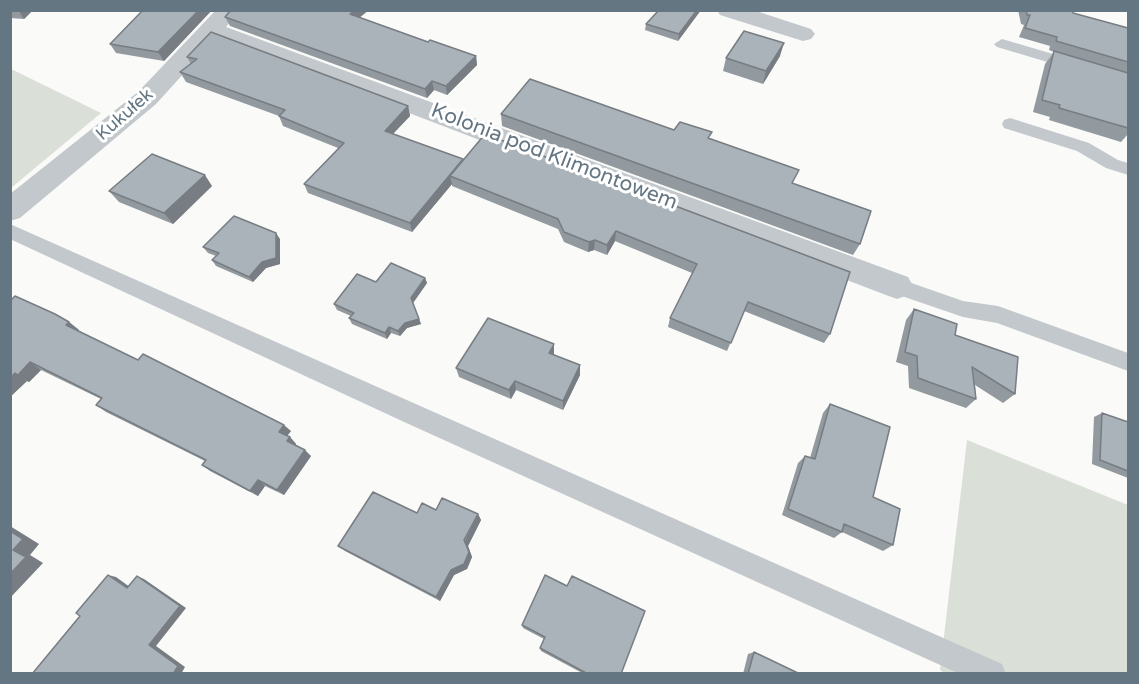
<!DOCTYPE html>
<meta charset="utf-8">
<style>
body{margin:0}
#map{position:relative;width:1139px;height:684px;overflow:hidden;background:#fafaf8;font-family:"Varela Round",sans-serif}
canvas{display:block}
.frame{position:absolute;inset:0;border:12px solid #657683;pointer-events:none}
</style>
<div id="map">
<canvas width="1139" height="684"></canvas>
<div class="frame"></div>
</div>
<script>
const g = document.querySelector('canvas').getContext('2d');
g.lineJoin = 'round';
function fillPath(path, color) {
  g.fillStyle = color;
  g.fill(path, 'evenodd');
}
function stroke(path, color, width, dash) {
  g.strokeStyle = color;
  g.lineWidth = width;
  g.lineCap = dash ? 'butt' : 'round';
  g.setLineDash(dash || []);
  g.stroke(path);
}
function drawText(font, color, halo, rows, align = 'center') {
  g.font = font + ' "Varela Round",sans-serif';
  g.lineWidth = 6;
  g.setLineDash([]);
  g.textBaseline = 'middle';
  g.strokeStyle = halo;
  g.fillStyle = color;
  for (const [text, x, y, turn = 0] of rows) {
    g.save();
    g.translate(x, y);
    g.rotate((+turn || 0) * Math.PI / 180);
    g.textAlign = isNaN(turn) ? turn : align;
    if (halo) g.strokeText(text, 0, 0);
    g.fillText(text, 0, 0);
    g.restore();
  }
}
fillPath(new Path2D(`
 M11,69L101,113L11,188Z
 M967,440L1128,505V673L945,674L940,670Z`), '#dadfd7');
fillPath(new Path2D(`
 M1002,39L1128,76V86L997,47L994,44Z
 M1010,118L1089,143L1118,160L1128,163V175L1106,168L1077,151L1004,128L1002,124L1004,120Z
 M10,224L1002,664L1006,674H960L402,421L10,239Z
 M897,278L963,301L998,306L1128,353V371L997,323L963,317L890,292L887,286L890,280Z`), '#c3c8cc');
fillPath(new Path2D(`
 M216,10H240L226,27L908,277L913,286L908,295L897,299L886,295L215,39L156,104L20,218L10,221V194L138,92Z
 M717,10H753L811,29L815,34L811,39L803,41L720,15Z`), '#c3c8cc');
fillPath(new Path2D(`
 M10,10H33L24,19L10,18Z
 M143,10H212L164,61L116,53L110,44Z
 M659,10H701L678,41L645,30L646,24Z
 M1018,10H1073V13L1128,28V134L1121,142L1049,120L1050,117L1033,112L1045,64L1054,52L1049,50L1050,46L1019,37L1024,25L1021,24Z
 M225,17L360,18L428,42L476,56L477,65L447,95L434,90L427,98L230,26Z
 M780,56L763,84L723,71L726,58Z
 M187,57L408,106L410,116L393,134L463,160L485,134L830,334L824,343L744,311L727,351L668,327L670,318L692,273L615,241L607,255L594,250L588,252L564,242L558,229L452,186V184L412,232L308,193L304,184L338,148L283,126L279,116L186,82L180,72L191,64Z
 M501,114L674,130L710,138L793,183L860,244L853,255L502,126Z
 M212,186L173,224L119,202L109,191Z
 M280,239V264L266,268L253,282L216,266L212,260L216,256L208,253L203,247Z
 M425,278L427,283L413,303L421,324L407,328L400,336L391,333L387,339L352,324L349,318L351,316L337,310L334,304L376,282Z
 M10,301L69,322L79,330L78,331L138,360L291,431L287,436L290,437L296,444L295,445L311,456L284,495L265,486L258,496L210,471L202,465L205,461L106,412L96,405L101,399L41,370L29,382L27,381L10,397Z
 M914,309L955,335L1015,394L1003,403L975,385L976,399L966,408L909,388L908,366L896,362L906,320Z
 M554,354V355L580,365V375L563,410L516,390L511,399L459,377L456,368Z
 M830,404L873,497L893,545L883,551L842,532L834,538L782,515L798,463L805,456L810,458L823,413Z
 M1102,413L1128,422V478L1092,464L1094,417Z
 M436,510L478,514L481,520L468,546L472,557L467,569L454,575L440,601L345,551L338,546L417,513Z
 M522,625L621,674H584L541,651L540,648L544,639L523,628Z
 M754,652L800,674H743L748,654Z`), '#929a9f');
fillPath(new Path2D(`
 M18,10H33L24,19Z
 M199,10H212L164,61L158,52Z
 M355,10H369L353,23L350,14Z
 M697,10H701L678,41L679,34Z
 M784,43L780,56L763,84L766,71Z
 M476,56L477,65L447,95L446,86Z
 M432,81L434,90L427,98L425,89Z
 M408,106L410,116L387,140L385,131Z
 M463,159L450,176L452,184L412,232L410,223Z
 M205,175L212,186L173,224L164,213Z
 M616,231L615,241L607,255V245Z
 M276,233L280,239V264L266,268L253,282L249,277Z
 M595,240L594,250L588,252L589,242Z
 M425,278L427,283L413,303L411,298Z
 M419,319L421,324L407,328L400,336L398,331L405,323Z
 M69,322L79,330L76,333L66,325Z
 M389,327L391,333L387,339L385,333Z
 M554,344V354L549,362V353Z
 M30,362L41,370L29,382L18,375Z
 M580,365V375L563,410V401Z
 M15,373L27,381L10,397V378Z
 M515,381L516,390L511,399L509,390Z
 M284,425L291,431L285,438L279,432Z
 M290,437L296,444L294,447L287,441Z
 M305,450L311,456L284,495L277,490Z
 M258,480L265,486L258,496L250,491Z
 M478,514L481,520L468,546L472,557L467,569L454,575L440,601L436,597L451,570Z
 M10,526L39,544L30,555L43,563L10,598V574L13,550Z
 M108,575L116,577L134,590L127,588Z
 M137,576L144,579L186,608L156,646L185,667L181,674H173L149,645Z`), '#777d82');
const building = new Path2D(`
 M143,10H199L158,52L110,44Z
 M231,10H355L350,14L428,42L430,40L476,56L446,86L432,81L425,89L225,17Z
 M659,10H697L679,34L646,24Z
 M1026,10H1073V13L1128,28V62L1056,41L1057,37L1025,28L1030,15H1027Z
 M744,31L784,43L766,71L726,58Z
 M211,32L408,106L385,131L463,159L410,223L304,184L344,143L279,116L285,110L180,72L197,59L187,57Z
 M1054,51L1128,73V128L1059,108L1060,105L1042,100Z
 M530,79L674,130L680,122L712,132L708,138L799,170L792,183L871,211L860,244L501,114Z
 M485,134L850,272L830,334L748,302L731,343L670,318L697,264L616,231L607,245L595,240L589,242L564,232L558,219L450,176Z
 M152,154L205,175L164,213L109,191Z
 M234,216L276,233V258L262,262L249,277L212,260L219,253L203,247Z
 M391,263L425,278L411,298L419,319L405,323L398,331L389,327L385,333L349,318L354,313L334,304L357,274L376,282Z
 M15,296L55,314L69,322L66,325L138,360L143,354L284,425L279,432L290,437L287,441L305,450L277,490L258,480L250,491L202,465L206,460L96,405L102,398L30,362L18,375L15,373L10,378V301Z
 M914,309L957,324L955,335L1018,357L1015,394L972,367L976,399L918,378L917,356L905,352Z
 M488,318L554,344L549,353L580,365L563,401L515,381L509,390L456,368Z
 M830,404L890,427L873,497L900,509L893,545L844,524L842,532L788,509L805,456L815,459Z
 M1102,413L1128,422V471L1100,460Z
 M373,492L417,513L422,503L436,510L442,498L478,514L464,540L469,552L464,564L451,570L436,597L338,546Z
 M10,531L23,539L13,550L26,557L10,574Z
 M108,575L127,588L137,576L180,606L149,645L178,666L173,674H32L80,616L76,613Z
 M545,575L567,586L572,576L645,611L621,674H588L540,648L545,637L522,625Z
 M754,652L800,674H748Z`);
fillPath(building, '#aab3b9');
stroke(building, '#777d82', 1.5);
drawText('18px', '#657683', '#fff', [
 ["Kukułek",125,115,-41]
]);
drawText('21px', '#657683', '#fff', [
 ["Kolonia pod Klimontowem",554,157,21]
]);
</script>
